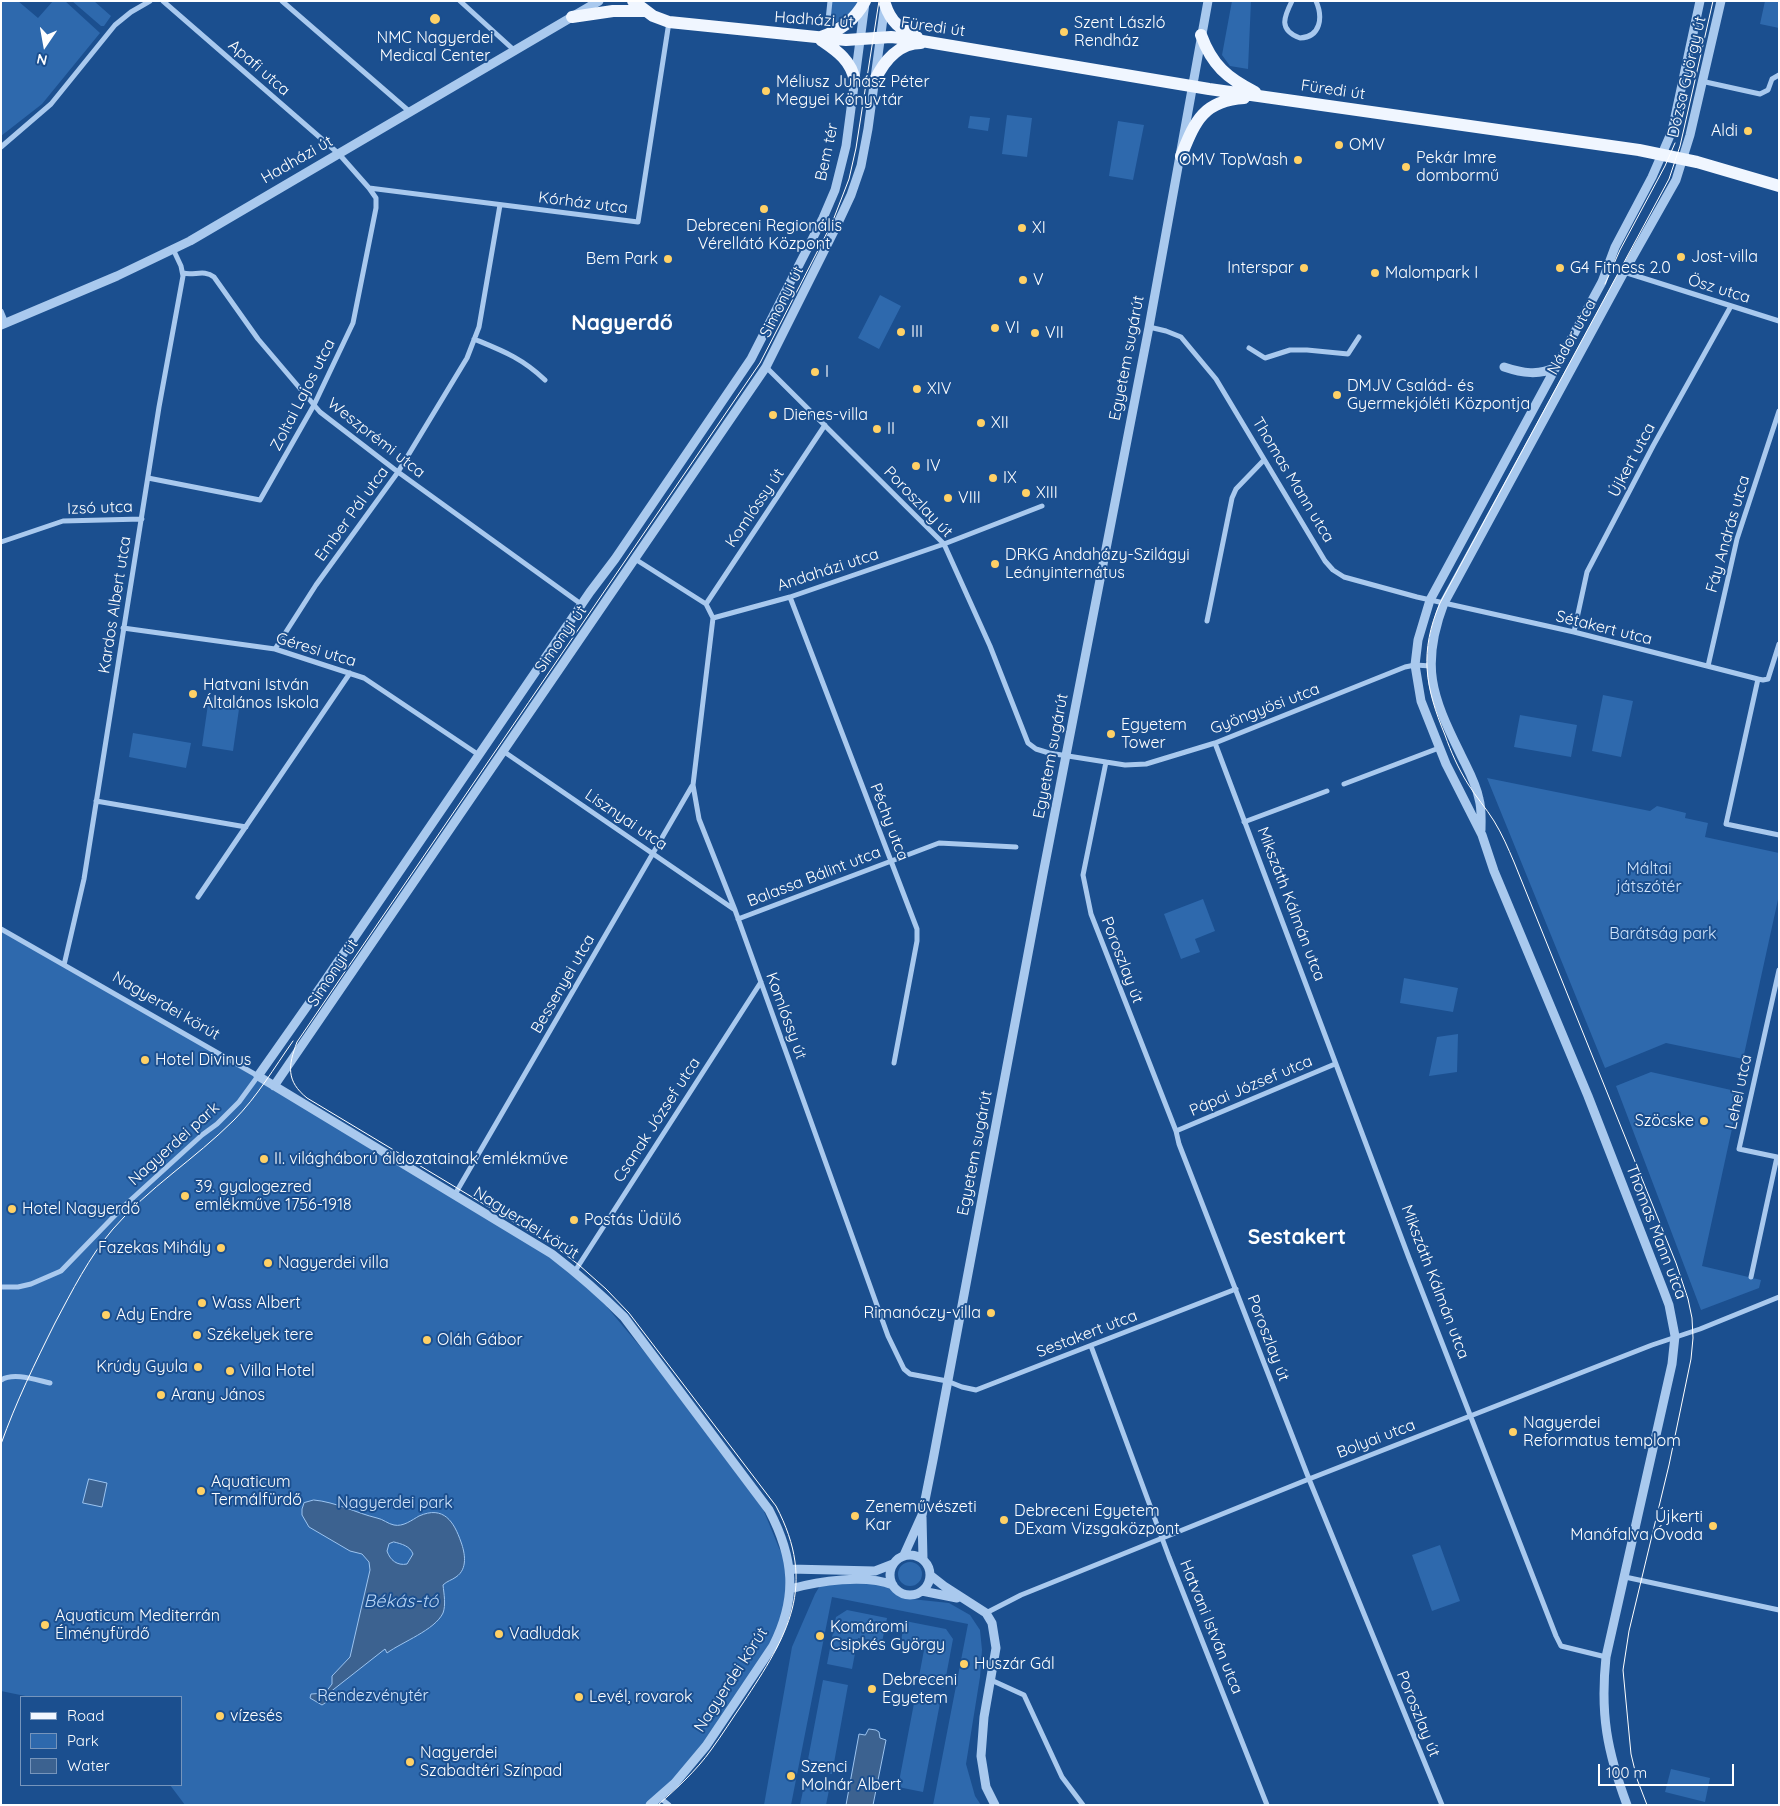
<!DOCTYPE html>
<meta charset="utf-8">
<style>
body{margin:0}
#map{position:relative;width:1780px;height:1806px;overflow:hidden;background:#1b4f8f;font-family:Quicksand,sans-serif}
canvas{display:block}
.frame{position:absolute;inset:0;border:2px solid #fff;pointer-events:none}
.legend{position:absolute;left:20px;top:1696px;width:162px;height:90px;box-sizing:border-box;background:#1b4f8f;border:1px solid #7695bc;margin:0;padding:6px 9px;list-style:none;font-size:15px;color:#fff}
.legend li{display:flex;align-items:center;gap:10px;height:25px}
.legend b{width:25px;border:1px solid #7695bc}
.north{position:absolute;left:20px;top:20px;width:50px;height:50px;-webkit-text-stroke:4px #1b4f8f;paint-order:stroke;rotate:192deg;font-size:14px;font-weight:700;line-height:20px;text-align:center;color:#fff}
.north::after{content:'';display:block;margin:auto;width:18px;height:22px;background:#fff;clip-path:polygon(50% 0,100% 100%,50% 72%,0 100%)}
.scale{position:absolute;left:1598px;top:1764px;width:136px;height:22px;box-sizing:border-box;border:2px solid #fff;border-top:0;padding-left:6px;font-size:15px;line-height:18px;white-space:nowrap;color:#fff;-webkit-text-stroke:4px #1b4f8f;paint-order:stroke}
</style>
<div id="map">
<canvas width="1780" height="1806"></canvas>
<div class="frame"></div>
<ul class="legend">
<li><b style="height:6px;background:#f0f6ff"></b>Road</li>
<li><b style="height:14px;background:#2e69ad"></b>Park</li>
<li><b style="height:14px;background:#3c6290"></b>Water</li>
</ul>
<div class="north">N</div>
<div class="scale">100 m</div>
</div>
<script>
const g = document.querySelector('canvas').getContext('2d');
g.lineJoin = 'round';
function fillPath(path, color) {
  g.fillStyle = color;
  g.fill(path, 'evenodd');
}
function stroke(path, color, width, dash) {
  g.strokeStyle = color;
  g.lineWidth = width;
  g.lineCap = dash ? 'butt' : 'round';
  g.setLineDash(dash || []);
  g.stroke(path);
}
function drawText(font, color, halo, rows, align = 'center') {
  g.font = font + ' Quicksand,sans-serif';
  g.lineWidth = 4;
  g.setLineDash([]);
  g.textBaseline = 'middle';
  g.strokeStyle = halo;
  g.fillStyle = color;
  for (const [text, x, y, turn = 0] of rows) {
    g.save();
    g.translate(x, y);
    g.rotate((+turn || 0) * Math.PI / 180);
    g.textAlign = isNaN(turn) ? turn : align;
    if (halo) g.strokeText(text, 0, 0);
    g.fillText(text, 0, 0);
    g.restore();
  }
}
fillPath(new Path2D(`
 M1,1H18L38,18L53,1H65L100,33L42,104L1,136Z
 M72,1H94L111,16L104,26H101Z
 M830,1H865C853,11 842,22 828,25Z
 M1232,1H1251L1248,69L1230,66L1222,55Z
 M1765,1H1779V28L1760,24Z
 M1007,115L1032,118L1027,157L1002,154Z
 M970,116L990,118L988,131L968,128Z
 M1118,121L1144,125L1133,180L1109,176Z
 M880,295L901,306L879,349L858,338Z
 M1603,695L1633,701L1621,757L1592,751Z
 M209,697L240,702L233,751L202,746Z
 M1520,715L1577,725L1571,757L1514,747Z
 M133,733L191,743L186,768L129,757Z
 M1487,778L1650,811L1657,806L1686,813L1685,818L1708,823L1705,837L1779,853V895L1743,1059L1666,1043L1605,1068Z
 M1203,899L1215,931L1195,939L1200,952L1181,959L1164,914Z
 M1,929L125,999L552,1254L608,1301L607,1307L648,1356L763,1509L779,1548L790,1569L781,1631L706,1746L650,1805H185L170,1785H181V1697H30L1,1691Z
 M1404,978L1458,988L1453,1012L1400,1003Z
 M1458,1034L1457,1072L1429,1076L1437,1037Z
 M1651,1072L1740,1092L1702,1266L1761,1280L1759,1288L1701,1310L1616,1086Z
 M1440,1545L1460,1601L1432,1611L1412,1555Z
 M898 1574a12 12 0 1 1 24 0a12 12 0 1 1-24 0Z
 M873,1583L884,1585L902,1598L949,1603L970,1615L980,1630L982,1650L980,1677L966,1764L975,1796L981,1805H933L968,1624L832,1597L791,1805H764L792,1647L815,1594L821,1584Z
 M847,1610L887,1618L882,1642L858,1638L852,1669L827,1664L836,1617Z
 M905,1621L946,1629L953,1639L944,1687L918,1682L924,1650L900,1645Z
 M823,1680L848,1685L832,1774L806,1770Z
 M915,1698L940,1703L923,1792L898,1787Z
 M1671,1769L1710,1778L1705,1802L1665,1792Z
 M804,1786L829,1790L826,1805H800Z`), '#2e69ad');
const water = new Path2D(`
 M89,1479L107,1483L102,1507L83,1503Z
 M314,1500C336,1502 356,1513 377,1518C383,1519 388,1524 394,1525C403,1527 412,1520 419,1516C444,1505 454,1522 461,1542C465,1553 468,1569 456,1577C452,1580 447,1581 443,1585C444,1594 446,1605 443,1613C435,1630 402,1642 387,1653L385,1649L329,1693L328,1701L322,1705L310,1698L311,1694L325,1693L332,1684V1676L350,1657L370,1570L369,1562L362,1554L350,1551L309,1527L302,1515V1509L304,1503ZM394,1542C402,1544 410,1546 413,1554L407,1564C397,1566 390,1560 387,1551L389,1544Z
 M869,1729L876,1730L879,1732L880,1738L886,1740L873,1805H846L859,1734L865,1735Z`);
fillPath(water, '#3c6290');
stroke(water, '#9cc4f0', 1);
stroke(new Path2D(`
 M163,1L339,154L369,188L638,222L669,22
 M282,1L410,112
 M460,1L515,51
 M1292,1C1284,17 1278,30 1300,38C1321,37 1323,17 1316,1
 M828,20L830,1
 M1701,81L1760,94L1768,90L1772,79L1779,75
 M1,147L51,104L115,25L131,12L150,1
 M1624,272L1779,321
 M183,273C194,276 204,269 214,277L258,339L320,412L398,472L581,604
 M1,311L6,323
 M1149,327L1166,331L1181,337L1216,379L1325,561L1333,570L1344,577L1417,597L1574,632L1758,679
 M474,339C503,351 522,358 545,380
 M1249,348L1265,358L1290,350H1307L1348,354L1359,337
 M766,367L944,544L990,646L1028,743L1036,749L1049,753L1125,765L1146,764L1215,743L1405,667L1415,665L1431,666
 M148,478L260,500L314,405L353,323L376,208V198L369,188
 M1,542L63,521L142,519
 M635,559L706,604L713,618
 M790,597L917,929V941L894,1063
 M706,604L825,425
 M713,618L693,785L699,819L735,910L888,1336L904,1369L910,1374L947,1381L962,1387L976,1390L1236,1289
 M713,618L790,597L944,544L1042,506
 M1207,621L1232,498L1236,489L1263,461
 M123,628L275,649L364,678L479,755
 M1574,632L1587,572L1653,446L1731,306
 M1779,644L1768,679L1763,680L1758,679L1726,824L1779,835
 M275,649L316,585L398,472L467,358L479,327L500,205
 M1708,666L1737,539L1779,411
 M1215,743L1409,1258L1556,1636L1561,1646L1606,1657
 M503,751L735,910
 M1106,762L1083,875L1091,914L1176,1131L1179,1144L1309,1479L1442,1805
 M1344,784L1439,748
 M96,801L246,827
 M1244,822L1327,791
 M198,897L350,673
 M738,919L939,843L1016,847
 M1,929L258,1076L239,1102L217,1124L202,1135L123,1207L61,1271L31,1284L18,1287H1
 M64,965L84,879L159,407L183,276L181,266L173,249
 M1176,1131L1335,1064
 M454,1196L692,786
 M575,1271L761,982
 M1751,1277L1777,1157L1739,1149L1779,970
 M1091,1346L1169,1557L1267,1805
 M1,1380C14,1372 36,1380 50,1383
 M1625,1577L1779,1610
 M986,1613L1021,1595L1309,1479L1652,1345L1700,1329L1779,1297
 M991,1680L1024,1695L1062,1777L1083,1805
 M659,1797L669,1805`), '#a9c9ee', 5);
stroke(new Path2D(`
 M1,325L117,276L190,241L599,1
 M1504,367C1522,373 1539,376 1556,367
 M1481,830C1481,820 1482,809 1479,799C1476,783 1467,768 1460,753C1432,696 1420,666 1444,603L1624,272L1676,180L1690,135L1721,1
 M274,1086L766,367L837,225L851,195L861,166L868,129L885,4
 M922,1517L923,1559
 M890 1575a20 20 0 1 1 40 0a20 20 0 1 1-40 0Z
 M904,1555L922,1515L933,1460L1043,874L1149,327L1208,1
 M790,1569L875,1571L893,1564
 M930,1575L944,1586L986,1613L992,1623L996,1648L984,1717L981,1756L986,1787L995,1805
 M790,1589C819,1581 865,1574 893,1585
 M922,1591L957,1598
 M650,1805L675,1783L706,1746L773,1646C798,1597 794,1558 769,1510L624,1317C601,1294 578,1274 552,1254L258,1076L322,985L590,592L615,559L751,359L823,218L835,190L846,146L865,3
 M1627,1805C1607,1751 1600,1714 1606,1657L1672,1364L1675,1336L1669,1305L1663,1289L1588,1096L1494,871L1482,835L1446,764L1421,701L1415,665L1418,640L1430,600L1602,282L1615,247L1652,177L1672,131L1700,1`), '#a9c9ee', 9);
stroke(new Path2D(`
 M633,1L653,16L669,22L846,40L891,37L910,39L1209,89L1639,150L1697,162L1779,186
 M885,4C891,23 900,28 917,37
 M572,17L613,11H645
 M1201,35C1212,65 1227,78 1255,92
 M821,37C841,30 855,20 865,1
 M821,40C837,51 851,60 855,81
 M875,80C884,61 899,43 921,43
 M1181,156C1195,122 1202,101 1244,98`), '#f0f6ff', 12);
stroke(new Path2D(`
 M1605,284L1620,250L1665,166L1675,143
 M1,1444C16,1402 35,1363 55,1323C72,1291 89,1257 113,1229C148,1188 195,1159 234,1120C257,1097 274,1068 293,1041
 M658,1805C677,1788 696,1771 711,1750C722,1735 732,1719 743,1703C788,1635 818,1586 776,1506L629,1313L606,1289L579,1265L557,1248L307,1098C286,1081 288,1066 297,1042L760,363L832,223L849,179L856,148L879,1
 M1647,1805L1637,1779L1631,1754L1623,1670L1629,1631L1669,1465L1691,1359L1693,1338L1692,1318L1688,1299L1676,1263L1514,862C1508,848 1502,834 1494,821C1486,808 1476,797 1468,784C1458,768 1451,752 1445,735C1425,687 1419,652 1440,603L1669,179L1680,146L1713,1`), '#fff', 1);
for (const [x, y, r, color] of [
 [435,19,6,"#ffd166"],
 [1064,32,5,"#ffd166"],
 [766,91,5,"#ffd166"],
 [1748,131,5,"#ffd166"],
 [1339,145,5,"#ffd166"],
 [1298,160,5,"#ffd166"],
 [1406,167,5,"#ffd166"],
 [764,209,5,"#ffd166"],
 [1022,228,5,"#ffd166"],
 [1681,257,5,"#ffd166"],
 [668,259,5,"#ffd166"],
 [1304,268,5,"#ffd166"],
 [1560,268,5,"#ffd166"],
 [1375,273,5,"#ffd166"],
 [1023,280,5,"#ffd166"],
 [995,328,5,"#ffd166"],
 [901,332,5,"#ffd166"],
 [1035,333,5,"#ffd166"],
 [815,372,5,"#ffd166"],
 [917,389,5,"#ffd166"],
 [1337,395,5,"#ffd166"],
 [773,415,5,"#ffd166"],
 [981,423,5,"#ffd166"],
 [877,429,5,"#ffd166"],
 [916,466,5,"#ffd166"],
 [993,478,5,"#ffd166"],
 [1026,493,5,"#ffd166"],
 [948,498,5,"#ffd166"],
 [995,564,5,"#ffd166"],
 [193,694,5,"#ffd166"],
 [1111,734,5,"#ffd166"],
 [145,1060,5,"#ffd166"],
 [1704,1121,5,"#ffd166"],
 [264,1159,5,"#ffd166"],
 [185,1196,5,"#ffd166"],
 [12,1209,5,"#ffd166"],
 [574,1220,5,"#ffd166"],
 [221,1248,5,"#ffd166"],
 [268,1263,5,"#ffd166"],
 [202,1303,5,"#ffd166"],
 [991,1313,5,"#ffd166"],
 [106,1315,5,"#ffd166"],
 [197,1335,5,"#ffd166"],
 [427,1340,5,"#ffd166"],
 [198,1367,5,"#ffd166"],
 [230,1371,5,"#ffd166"],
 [161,1395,5,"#ffd166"],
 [1513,1432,5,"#ffd166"],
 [201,1491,5,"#ffd166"],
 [855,1516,5,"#ffd166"],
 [1004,1520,5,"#ffd166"],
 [1713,1526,5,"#ffd166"],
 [45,1625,5,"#ffd166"],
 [499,1634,5,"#ffd166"],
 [820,1636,5,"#ffd166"],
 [964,1664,5,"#ffd166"],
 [872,1689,5,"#ffd166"],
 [579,1697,5,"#ffd166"],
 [220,1716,5,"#ffd166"],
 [410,1762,5,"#ffd166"],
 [791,1776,5,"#ffd166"]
]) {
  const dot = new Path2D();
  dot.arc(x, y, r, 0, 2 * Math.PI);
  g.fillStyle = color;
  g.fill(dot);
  stroke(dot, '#1b4f8f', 2);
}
drawText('16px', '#fff', '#1b4f8f', [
 ["Hadházi út",814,20,4],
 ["Füredi út",933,27,8],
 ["Apafi utca",259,68,41],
 ["Dózsa György út",1687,77,-77],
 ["Füredi út",1333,90,8],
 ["Bem tér",827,152,-78],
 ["Hadházi út",297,160,-30],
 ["Kórház utca",583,203,7],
 ["Ösz utca",1719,289,17],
 ["Simonyi út",782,302,-63],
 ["Nádor utca",1572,337,-61],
 ["Egyetem sugárút",1127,358,-79],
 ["Zoltai Lajos utca",303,395,-63],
 ["Weszprémi utca",376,438,38],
 ["Újkert utca",1632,460,-62],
 ["Thomas Mann utca",1293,480,59],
 ["Poroszlay út",918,502,46],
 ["Izsó utca",100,508,-2],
 ["Komlóssy út",755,508,-56],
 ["Ember Pál utca",352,514,-54],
 ["Fáy András utca",1728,534,-74],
 ["Andaházi utca",828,570,-18],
 ["Kardos Albert utca",115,605,-81],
 ["Sétakert utca",1604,628,14],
 ["Simonyi út",561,639,-55],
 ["Géresi utca",316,650,17],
 ["Gyöngyösi utca",1265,709,-21],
 ["Egyetem sugárút",1051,756,-79],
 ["Lisznyai utca",626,820,34],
 ["Péchy utca",889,822,69],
 ["Balassa Bálint utca",814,877,-21],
 ["Mikszáth Kálmán utca",1291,904,69],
 ["Poroszlay út",1122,960,69],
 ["Simonyi út",333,973,-56],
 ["Bessenyei utca",563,984,-60],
 ["Nagyerdei körút",166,1006,30],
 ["Komlóssy út",786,1016,70],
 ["Pápai József utca",1251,1086,-23],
 ["Lehel utca",1739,1092,-78],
 ["Csanak József utca",657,1120,-57],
 ["Nagyerdei park",174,1144,-42],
 ["Egyetem sugárút",975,1153,-79],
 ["Nagyerdei körút",526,1223,32],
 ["Thomas Mann utca",1656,1232,69],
 ["Mikszáth Kálmán utca",1435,1282,69],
 ["Sestakert utca",1087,1334,-21],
 ["Poroszlay út",1268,1338,69],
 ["Bolyai utca",1376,1439,-21],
 ["Hatvani István utca",1211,1627,68],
 ["Nagyerdei körút",731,1680,-57],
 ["Poroszlay út",1418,1714,68]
]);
drawText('16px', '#fff', '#1b4f8f', [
 ["Szent László",1074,23],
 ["Rendház",1074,41],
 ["NMC Nagyerdei",435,38,"center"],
 ["Medical Center",435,56,"center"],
 ["Méliusz Juhász Péter",776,82],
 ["Megyei Könyvtár",776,100],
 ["Aldi",1738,131,"right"],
 ["OMV",1349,145],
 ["Pekár Imre",1416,158],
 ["dombormű",1416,176],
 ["OMV TopWash",1288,160,"right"],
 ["Debreceni Regionális",764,226,"center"],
 ["Vérellátó Központ",764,244,"center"],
 ["XI",1032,228],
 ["Jost-villa",1691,257],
 ["Bem Park",658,259,"right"],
 ["Interspar",1294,268,"right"],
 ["G4 Fitness 2.0",1570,268],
 ["Malompark I",1385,273],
 ["V",1033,280],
 ["VI",1005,328],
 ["III",911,332],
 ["VII",1045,333],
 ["I",825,372],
 ["DMJV Család- és",1347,386],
 ["Gyermekjóléti Központja",1347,404],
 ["XIV",927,389],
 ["Dienes-villa",783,415],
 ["XII",991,423],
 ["II",887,429],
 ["IV",926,466],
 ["IX",1003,478],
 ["XIII",1036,493],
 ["VIII",958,498],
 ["DRKG Andaházy-Szilágyi",1005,555],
 ["Leányinternátus",1005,573],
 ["Hatvani István",203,685],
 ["Általános Iskola",203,703],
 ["Egyetem",1121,725],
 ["Tower",1121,743],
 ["Hotel Divinus",155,1060],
 ["Szöcske",1694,1121,"right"],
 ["II. világháború áldozatainak emlékműve",274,1159],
 ["39. gyalogezred",195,1187],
 ["emlékműve 1756-1918",195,1205],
 ["Hotel Nagyerdő",22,1209],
 ["Postás Üdülő",584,1220],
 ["Fazekas Mihály",211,1248,"right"],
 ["Nagyerdei villa",278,1263],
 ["Wass Albert",212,1303],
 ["Rimanóczy-villa",981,1313,"right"],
 ["Ady Endre",116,1315],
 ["Székelyek tere",207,1335],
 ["Oláh Gábor",437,1340],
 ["Krúdy Gyula",188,1367,"right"],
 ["Villa Hotel",240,1371],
 ["Arany János",171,1395],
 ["Nagyerdei",1523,1423],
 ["Reformatus templom",1523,1441],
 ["Aquaticum",211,1482],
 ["Termálfürdő",211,1500],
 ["Zeneművészeti",865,1507],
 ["Kar",865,1525],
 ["Debreceni Egyetem",1014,1511],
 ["DExam Vizsgaközpont",1014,1529],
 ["Újkerti",1703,1517,"right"],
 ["Manófalva Óvoda",1703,1535,"right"],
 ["Aquaticum Mediterrán",55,1616],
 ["Élményfürdő",55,1634],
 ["Komáromi",830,1627],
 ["Csipkés György",830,1645],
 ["Vadludak",509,1634],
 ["Huszár Gál",974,1664],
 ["Debreceni",882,1680],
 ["Egyetem",882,1698],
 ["Levél, rovarok",589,1697],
 ["vízesés",230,1716],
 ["Nagyerdei",420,1753],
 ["Szabadtéri Színpad",420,1771],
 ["Szenci",801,1767],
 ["Molnár Albert",801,1785]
], 'left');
drawText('16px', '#cfe3fa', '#1b4f8f', [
 ["Máltai",1649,869],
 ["játszótér",1649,887],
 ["Barátság park",1663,934],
 ["Nagyerdei park",395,1503],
 ["Rendezvénytér",373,1696]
]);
drawText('italic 18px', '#b5d3f5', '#1b4f8f', [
 ["Békás-tó",401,1602]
]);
drawText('bold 21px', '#fff', '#1b4f8f', [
 ["Nagyerdő",622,324],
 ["Sestakert",1297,1238]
]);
</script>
